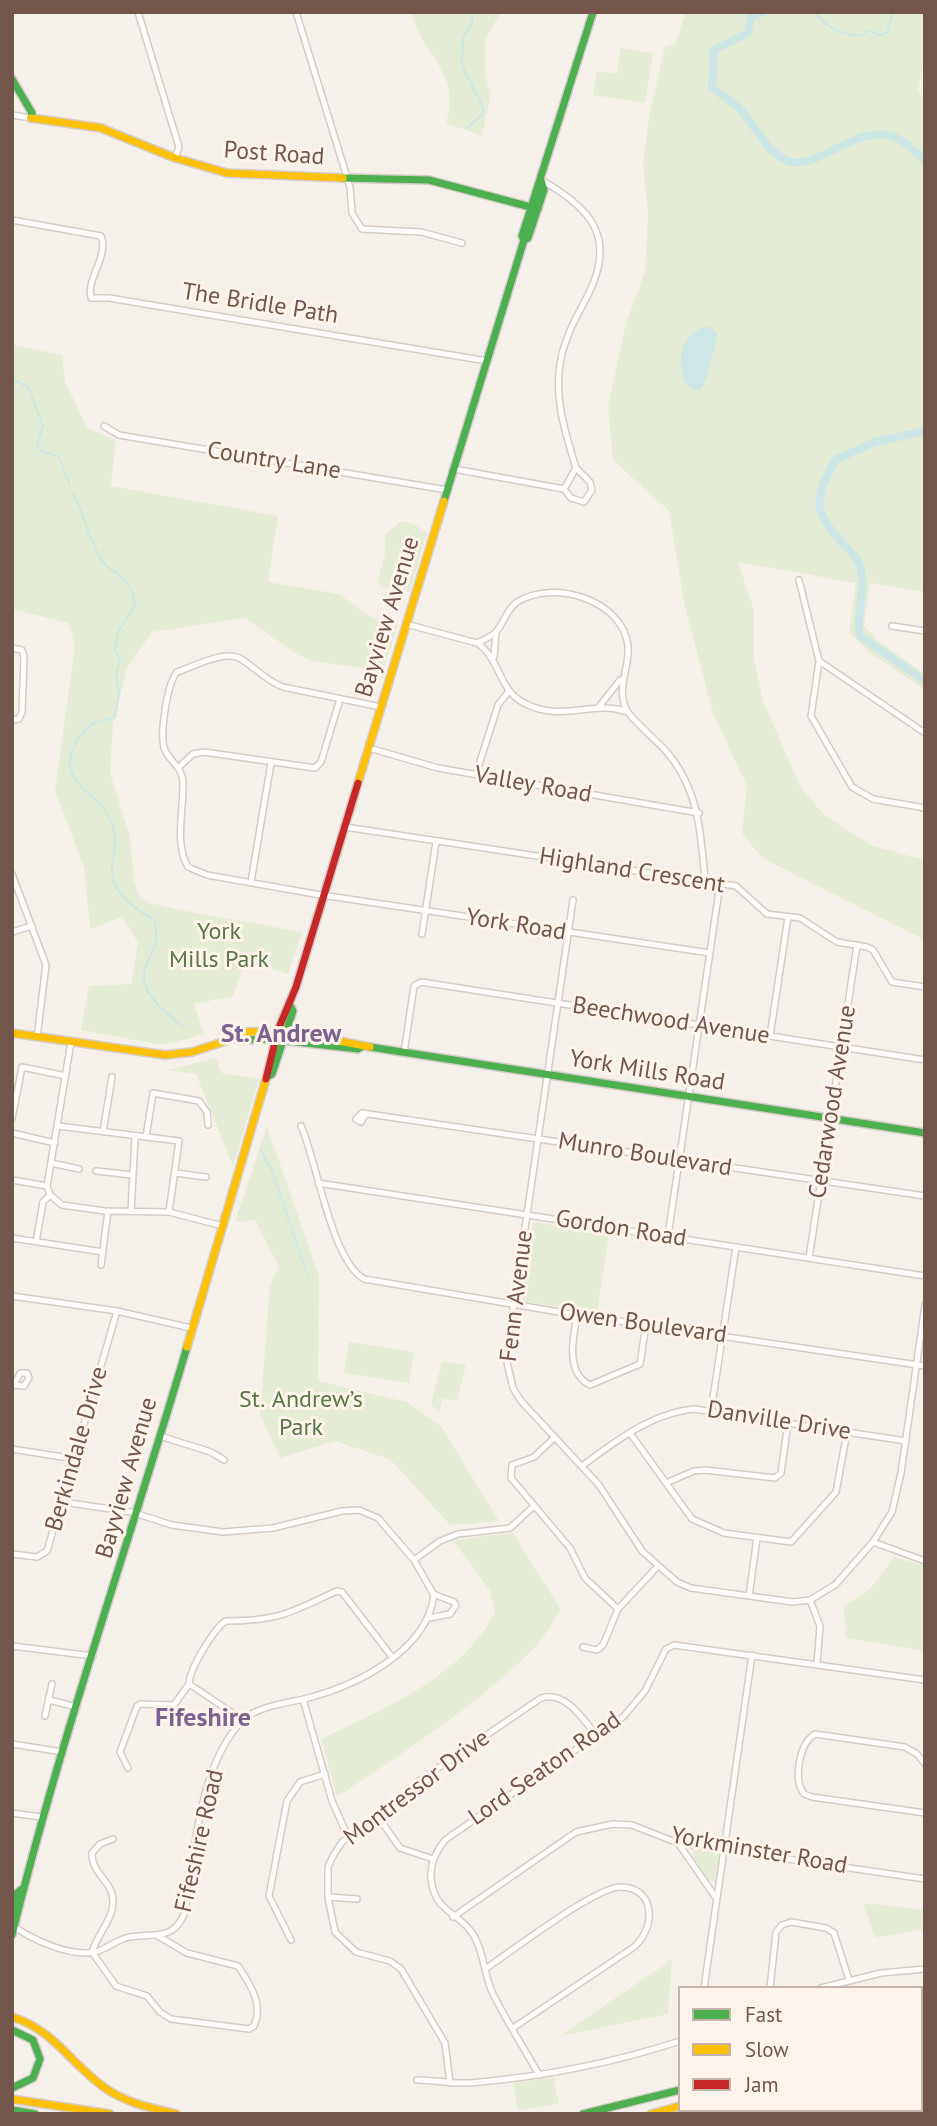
<!DOCTYPE html>
<meta charset="utf-8">
<style>
body{margin:0}
#map{position:relative;width:937px;height:2126px;overflow:hidden;background:#f6f0ea;font-family:"PT Sans",sans-serif}
canvas{display:block}
.frame{position:absolute;inset:0;border:14px solid #73554c;pointer-events:none}
.legend{position:absolute;left:678px;top:1986px;width:245px;height:126px;box-sizing:border-box;background:#fef4eb;border:2px solid #c6b4ab;margin:0;padding:9px 12px;list-style:none;font-size:21px;color:#73554c}
.legend li{display:flex;align-items:center;gap:14px;height:35px}
.legend b{width:35px;border:2px solid #c6b4ab}
</style>
<div id="map">
<canvas width="937" height="2126"></canvas>
<div class="frame"></div>
<ul class="legend">
<li><b style="height:9px;background:#4caf50"></b>Fast</li>
<li><b style="height:9px;background:#ffc107"></b>Slow</li>
<li><b style="height:9px;background:#c62828"></b>Jam</li>
</ul>
</div>
<script>
const g = document.querySelector('canvas').getContext('2d');
g.lineJoin = 'round';
function fillPath(path, color) {
  g.fillStyle = color;
  g.fill(path, 'evenodd');
}
function stroke(path, color, width, dash) {
  g.strokeStyle = color;
  g.lineWidth = width;
  g.lineCap = dash ? 'butt' : 'round';
  g.setLineDash(dash || []);
  g.stroke(path);
}
function drawText(font, color, halo, rows, align = 'center') {
  g.font = font + ' "PT Sans",sans-serif';
  g.lineWidth = 6;
  g.setLineDash([]);
  g.textBaseline = 'middle';
  g.strokeStyle = halo;
  g.fillStyle = color;
  for (const [text, x, y, turn = 0] of rows) {
    g.save();
    g.translate(x, y);
    g.rotate((+turn || 0) * Math.PI / 180);
    g.textAlign = isNaN(turn) ? turn : align;
    if (halo) g.strokeText(text, 0, 0);
    g.fillText(text, 0, 0);
    g.restore();
  }
}
fillPath(new Path2D(`
 M411,12H501L485,39V75L491,94L482,136L446,123C463,75 421,53 411,12Z
 M686,12H925V60L918,91L925,99V592L870,583L864,625L877,640L925,674V690L870,653L849,632L856,583L738,562L754,610V660L763,701L800,786L823,814L873,846L925,860V940L762,858L742,833L747,786L713,713L685,607L669,511L613,460L608,406L626,323L645,272L648,214L643,166L648,122L665,46L675,44Z
 M621,48L653,53L645,103L593,95L597,71L617,74Z
 M12,345L62,355L65,381L87,428L116,440L111,486L278,516L268,582L339,594L374,619L398,624L383,671L313,661L298,655L245,618L152,632L127,668L113,725L110,773L130,837L134,883L140,896L150,903L175,909L302,932L288,974L251,962L249,971L242,969L233,996L194,1004L204,1034L173,1043L156,1044L81,1030L89,986L131,984L138,943L122,917L90,929L84,868L55,790L75,645L68,623L12,609Z
 M401,521L414,524L427,533L410,592L381,587L378,581L385,554V534Z
 M216,1058L221,1073L259,1079L233,1166L196,1074L168,1070Z
 M267,1126L319,1277L318,1381L407,1402L441,1426L499,1521L450,1525L391,1460L335,1441L280,1458L260,1414L270,1285L279,1267L255,1220L235,1222Z
 M533,1222L609,1234L597,1313L521,1301Z
 M349,1342L414,1352L409,1383L344,1373Z
 M442,1362L466,1365L457,1401L443,1398L439,1413L431,1404Z
 M513,1533L561,1610C552,1623 544,1638 533,1649C475,1707 404,1752 337,1797L321,1739C384,1709 462,1677 495,1612L490,1591L453,1540Z
 M894,1557L925,1566V1651L846,1638L844,1607L872,1587Z
 M695,1849L719,1854L715,1882L708,1880L692,1855Z
 M863,1903L925,1910V1929L875,1938Z
 M672,1959L668,2014L560,2036L658,1969Z
 M553,2077L559,2104L518,2110L513,2083Z`), '#e5ecd5');
fillPath(new Path2D(`
 M703,327H709L718,334C713,348 708,382 700,390H694C674,377 676,339 703,327Z`), '#cde7e6');
stroke(new Path2D(`
 M814,12C828,28 838,33 860,36L869,30L879,35L887,33L893,12
 M468,127L483,114V107L462,66L463,38L472,22L473,12
 M12,379L28,387L43,425L37,446L41,451L58,456L70,486
 M73,493C84,513 88,536 98,554C111,579 127,566 135,605L118,633L115,649L120,661L116,674L119,692L115,717L99,722
 M97,722C88,725 84,731 78,739C50,784 100,790 112,823C119,840 112,854 112,871C112,894 137,910 155,921C159,940 154,947 147,964C134,990 165,1012 183,1027
 M261,1151L272,1170L308,1277`), '#cde7e6', 2);
stroke(new Path2D(`
 M763,12L751,17L748,33L714,50L712,87C721,96 732,100 741,110C755,125 767,153 788,161C816,172 856,123 895,137C906,141 915,153 925,160
 M925,431L875,442L835,460C813,501 813,511 844,545C850,551 858,558 860,566C867,590 855,612 860,636L925,681`), '#cde7e6', 8);
const street = new Path2D(`
 M138,12L179,147L175,158
 M296,12L350,187L352,213L362,229L421,232L462,243
 M12,115L31,118
 M541,180C591,208 617,237 588,295C577,316 566,335 561,358C553,396 565,432 576,468L564,489
 M12,220L101,236C109,257 86,278 91,298H109L487,361
 M104,426L119,435L447,490
 M454,469L564,489L571,498L584,502L592,490L590,482L576,468
 M799,580L819,661L925,733
 M406,624L477,643C483,640 491,637 496,632C504,623 506,610 517,602C554,579 623,600 628,646C630,669 616,685 626,709C629,717 658,742 666,751C699,789 701,834 705,881
 M892,626L925,631
 M477,643C500,658 498,688 522,702C561,724 593,699 627,712
 M12,648L22,650L24,657L22,712L19,719L12,720
 M494,657L496,632
 M819,661L811,716L852,787L873,799L925,808
 M381,707L283,687C266,681 256,668 241,659C225,649 193,667 177,672C167,684 159,736 165,750C171,763 182,767 183,782C184,808 174,844 188,867L207,875L315,894L710,953
 M598,708L620,680
 M369,748L438,768L699,813
 M179,767L193,754L204,752L315,768L321,762L340,699
 M476,774L498,705L509,691
 M345,827L736,886L767,914L800,918L837,942L867,947L873,950L892,982L925,987
 M12,874L46,965L37,1037
 M251,882L271,763
 M573,900L506,1358L513,1388L521,1401L599,1485L642,1551L677,1582L691,1588L793,1602L810,1600L835,1585L873,1542L892,1512L901,1473L925,1305
 M12,932L32,926
 M422,934L436,842
 M770,1036L788,917
 M71,1042L47,1186L50,1195L62,1205L105,1211L169,1212L223,1226
 M404,1053L414,986L421,982L925,1060
 M365,1115L361,1122L356,1119L362,1113L925,1196
 M12,1118L22,1067L66,1076
 M58,1126L179,1141L169,1212
 M301,1126C317,1161 331,1260 364,1279L577,1315L925,1366
 M103,1132L112,1077
 M12,1133L55,1143
 M146,1137L153,1093L199,1101L207,1112L208,1125
 M51,1163L79,1169
 M96,1171L132,1175
 M175,1173L206,1177
 M12,1180L47,1186
 M318,1183L925,1276
 M131,1211L135,1137
 M668,1236L720,884
 M12,1238L103,1252
 M36,1242L43,1202L50,1195
 M809,1258L857,945
 M101,1265L108,1211
 M12,1296L117,1311L191,1328
 M577,1315C573,1337 565,1373 590,1385L640,1364L646,1325
 M12,1385L24,1386L29,1378L27,1373H20L14,1385
 M711,1411L736,1247
 M630,1433L692,1519L724,1533L791,1542L836,1492L847,1432
 M160,1436L211,1452L224,1460
 M555,1437L534,1457L512,1465L511,1478L570,1548L585,1578L618,1609
 M12,1449L75,1459
 M582,1466C614,1442 652,1413 694,1409L906,1441
 M666,1483L694,1471L705,1470L775,1478L781,1473L788,1423
 M873,1542L925,1561
 M12,1554L37,1557L47,1551L117,1311
 M414,1560L440,1541L458,1534L510,1528L533,1507
 M749,1596L757,1538
 M810,1600L820,1626L817,1664
 M429,1618L450,1614L456,1605L454,1602L433,1594
 M12,1646L93,1656
 M583,1647L597,1650L603,1645L618,1609L658,1566
 M303,1699L332,1801L348,1837
 M49,1700L77,1707
 M45,1716L52,1684
 M243,1720L189,1684C189,1670 214,1628 226,1621C280,1621 291,1612 337,1591L342,1592L392,1657
 M12,1744L63,1752
 M925,1764L917,1754L905,1747L815,1734C799,1744 793,1779 804,1794L812,1797L925,1813
 M128,1768L120,1752L137,1706L140,1704L174,1705L189,1684
 M12,1813L41,1817
 M379,1818L400,1848L433,1859
 M678,1843L716,1898
 M328,1897L357,1899
 M453,1917L576,1832L613,1824L632,1825L678,1843L925,1879
 M12,1925C32,1940 70,1957 95,1952C107,1949 117,1939 130,1937C155,1933 174,1941 185,1912C194,1854 199,1764 243,1720C257,1706 289,1703 308,1698C357,1685 427,1651 434,1595L414,1560L378,1518L359,1510L342,1511L273,1528L223,1532L172,1525L131,1512L63,1502
 M291,1940L269,1896L287,1801L300,1782L325,1774
 M92,1952L116,1986L147,1996L160,2012L171,2019L249,2029L254,2026C264,2004 250,1984 238,1966L187,1953L158,1936
 M92,1952C97,1935 113,1919 113,1902C114,1882 91,1874 92,1853L100,1844L113,1839
 M485,1969C511,1952 597,1885 622,1887C657,1889 655,1929 634,1947L513,2028
 M704,1988L752,1655
 M770,1988L776,1932L782,1925L791,1922L826,1928L834,1933L849,1980
 M821,1988L881,1973L925,1969
 M539,2075C524,2048 507,2022 493,1994C483,1974 484,1946 469,1929C455,1912 437,1910 432,1885C428,1868 434,1854 445,1840L623,1717L645,1691L666,1649L674,1645L925,1680
 M417,2080C435,2080 452,2084 470,2083C540,2077 613,2063 680,2041
 M450,2083L445,2043L401,1969L390,1961L356,1952L335,1932L328,1897V1867L333,1856L342,1842L399,1802L419,1781L541,1698C565,1690 583,1719 596,1735`);
const fast = new Path2D(`
 M12,79L32,113L31,118
 M343,178L429,180L538,209
 M524,240L528,238L544,190L541,180
 M444,501L524,240L522,236L593,12
 M238,1037L243,1040L271,1039L358,1049L363,1046
 M370,1047L925,1133
 M267,1077L272,1074L293,1011L290,1005
 M12,1909L16,1894L22,1889
 M12,1935C61,1736 129,1543 187,1347
 M12,2030L33,2040L40,2059L33,2078L12,2088
 M921,2050L925,2049
 M921,2063L925,2062
 M12,2110L35,2114
 M583,2114L680,2090
 M699,2114L711,2110
 M745,2114L758,2110`);
const slow = new Path2D(`
 M31,118L101,128L175,158L227,173L343,178
 M358,783L444,501
 M12,1033L165,1055L192,1052L238,1037L241,1032L287,1031L370,1047
 M187,1347L266,1079
 M12,2017C53,2029 72,2065 105,2088C126,2103 152,2108 176,2114
 M921,2020L925,2019
 M12,2099L110,2114
 M651,2114L680,2106`);
const jam = new Path2D(`
 M266,1079L278,1030L296,987L358,783
 M921,2036L925,2035`);
stroke(street, '#d4ccc7', 8);
stroke(fast, '#d5ccc7', 10);
stroke(slow, '#d5ccc7', 10);
stroke(jam, '#d5ccc7', 10);
stroke(street, '#fefdfc', 5);
stroke(fast, '#4caf50', 7);
stroke(slow, '#ffc107', 7);
stroke(jam, '#c62828', 7);
drawText('24px', '#73554c', '#fef4eb', [
 ["Post Road",274,154,4],
 ["The Bridle Path",260,304,9],
 ["Country Lane",274,461,9],
 ["Bayview Avenue",388,617,-73],
 ["Valley Road",533,785,10],
 ["Highland Crescent",632,871,9],
 ["York Road",516,925,9],
 ["Beechwood Avenue",671,1021,9],
 ["York Mills Road",647,1071,9],
 ["Cedarwood Avenue",833,1102,-81],
 ["Munro Boulevard",645,1155,9],
 ["Gordon Road",621,1229,9],
 ["Fenn Avenue",517,1296,-83],
 ["Owen Boulevard",643,1324,8],
 ["Danville Drive",779,1421,9],
 ["Berkindale Drive",77,1449,-74],
 ["Bayview Avenue",127,1478,-74],
 ["Lord Seaton Road",545,1769,-35],
 ["Montressor Drive",417,1788,-37],
 ["Fifeshire Road",200,1841,-77],
 ["Yorkminster Road",759,1851,10]
]);
drawText('24px', '#5a7844', '#fef4eb', [
 ["York",219,932],
 ["Mills Park",219,960],
 ["St. Andrew’s",301,1400],
 ["Park",301,1428]
]);
drawText('bold 26px', '#7b638f', '#fef4eb', [
 ["St. Andrew",281,1035],
 ["Fifeshire",203,1719]
]);
</script>
